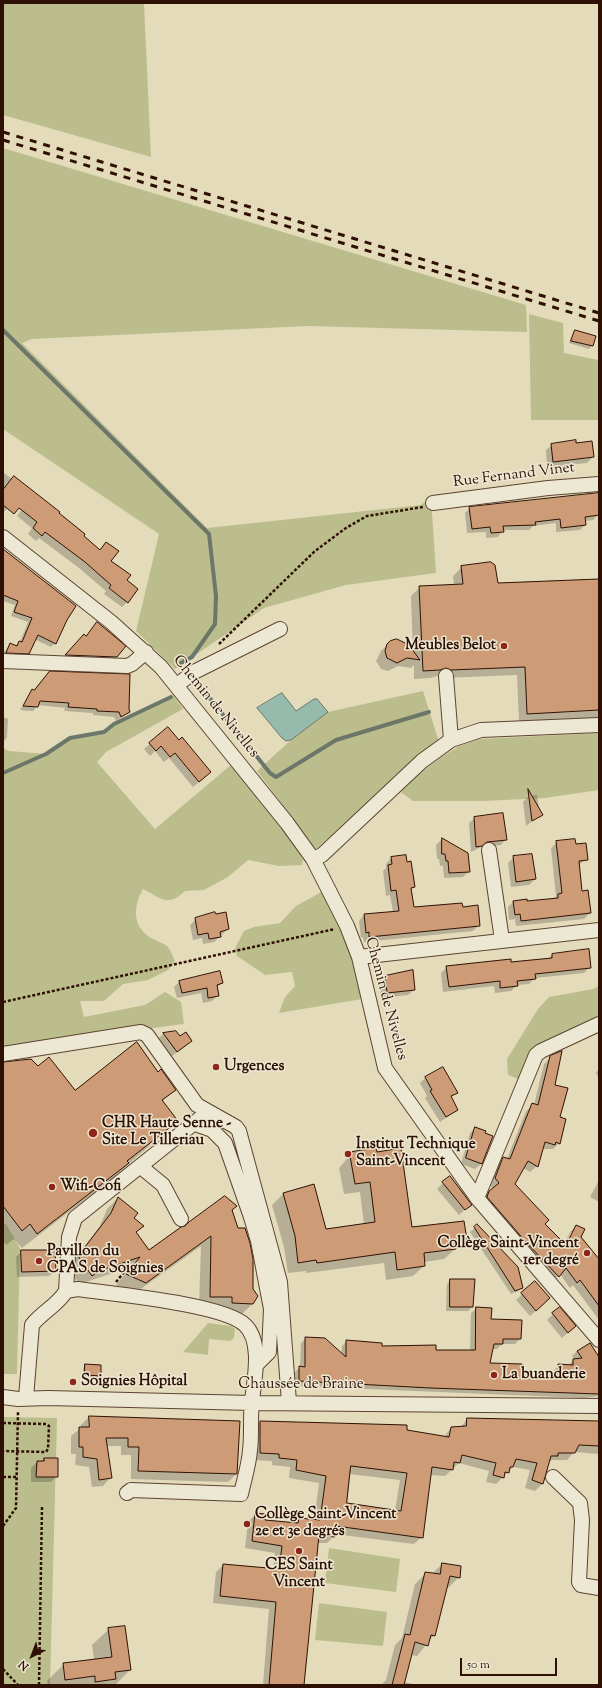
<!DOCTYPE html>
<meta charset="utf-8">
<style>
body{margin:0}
#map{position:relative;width:602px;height:1688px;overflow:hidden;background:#e4dbbb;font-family:"Sorts Mill Goudy",serif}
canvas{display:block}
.frame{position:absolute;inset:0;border:4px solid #2e1104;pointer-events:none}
.north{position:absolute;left:12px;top:1636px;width:40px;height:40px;-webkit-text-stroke:3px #ede8d3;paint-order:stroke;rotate:222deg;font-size:11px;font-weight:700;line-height:16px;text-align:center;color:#2e1104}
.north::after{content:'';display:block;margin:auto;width:14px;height:18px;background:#2e1104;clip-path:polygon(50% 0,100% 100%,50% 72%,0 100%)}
.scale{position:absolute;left:460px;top:1658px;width:97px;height:18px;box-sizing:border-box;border:2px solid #2e1104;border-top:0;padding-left:5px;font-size:12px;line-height:14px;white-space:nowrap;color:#2e1104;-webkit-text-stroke:3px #ede8d3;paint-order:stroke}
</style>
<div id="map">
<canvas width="602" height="1688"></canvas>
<div class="frame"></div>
<div class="north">N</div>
<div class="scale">50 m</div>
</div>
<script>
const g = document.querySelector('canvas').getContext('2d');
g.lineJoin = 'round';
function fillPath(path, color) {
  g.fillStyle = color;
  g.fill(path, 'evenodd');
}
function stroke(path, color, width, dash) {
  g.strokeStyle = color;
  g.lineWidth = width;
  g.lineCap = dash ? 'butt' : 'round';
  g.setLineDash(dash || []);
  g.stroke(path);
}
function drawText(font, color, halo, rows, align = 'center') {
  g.font = font + ' "Sorts Mill Goudy",serif';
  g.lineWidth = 3;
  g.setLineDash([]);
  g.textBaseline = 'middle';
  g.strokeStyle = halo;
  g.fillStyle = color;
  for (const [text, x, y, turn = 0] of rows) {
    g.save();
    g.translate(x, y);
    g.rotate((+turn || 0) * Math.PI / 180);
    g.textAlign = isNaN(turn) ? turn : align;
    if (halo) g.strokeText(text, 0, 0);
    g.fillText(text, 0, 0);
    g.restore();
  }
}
fillPath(new Path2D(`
 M3,3H144L151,157L3,115Z
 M3,148L526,305L527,332L308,326L32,339L22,343L207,528L421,505L431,497L436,573L346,585L264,608L175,669L136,631L159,534L3,429Z
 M529,314L563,323L564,353L598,360L599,420H531Z
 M423,691L439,742L404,769L316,849L257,771L291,740L328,712Z
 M173,695L183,709L106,752L97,762L155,829L232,764L297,849L303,860L302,865L279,866L248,860L228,877L204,890L185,891C167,908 161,898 143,889C133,907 132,926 151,938C156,941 164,943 168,947C171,951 173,957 175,961L168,970L148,980L123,984L104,1001H80L84,1017L145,1005L165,992L181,1002L184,1024L3,1048V748L9,751L46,754L68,739L104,732L114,724Z
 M599,733V790L545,798L484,801H413L398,790L440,758L459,746L480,739Z
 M323,891L343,932L353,961L362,999L279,1013L285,997L295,986L292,972L265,975L237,956L235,948L244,931L254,927L280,923L296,906Z
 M599,986V1019L543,1045L521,1080L508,1075L507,1059L538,1009L549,997L593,989Z
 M3,1224H6L20,1248L17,1374H3Z
 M208,1323L231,1326L235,1329L234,1338L230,1341L209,1339L208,1355L183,1352Z
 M3,1417L57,1418L50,1685H3Z
 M329,1548L400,1559L396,1592L325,1583Z
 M319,1603L387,1612L383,1646L315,1640Z`), '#bbbe8c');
const water = new Path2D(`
 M282,693L296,711L314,699H317L328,712L291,740L286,741L282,738L257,708Z`);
fillPath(water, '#96bbad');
stroke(water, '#6c7769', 1);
fillPath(new Path2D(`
 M574,332L594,337L592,346L589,349L569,343Z
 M552,445L593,457L587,463L547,467L546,450Z
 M3,472L100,550L107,543L110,561L125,581L127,602L122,607L104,594L106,591L79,568L39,538L36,541L28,534L32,528L17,516L23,508L14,501L3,513Z
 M470,508L598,515L593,520L585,521V525L580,530L556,532V523L533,526L529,530H503L498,537L486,538V532L467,533L465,513Z
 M3,550L66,619L55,643L51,647L34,639L28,653L24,657L3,656V650L5,651L10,644L15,646L20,642L28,622L11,616L15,605L3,601Z
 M462,567L497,584L599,580V718L519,722L517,675L442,678L437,676L431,678L414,679V665L411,668L398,666L388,671L381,669L376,661L381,651L390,642L413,653L411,596L420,587L454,586L453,576Z
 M97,623L116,656L112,661L62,659L80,639L86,637Z
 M32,690L128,709L129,712L116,721L114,717L93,715V713L64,711L65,708L38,705L33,711L20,710Z
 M3,717L8,719L7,737L5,740H3Z
 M168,728L204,778L193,787L169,758L164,762L155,751L150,756L144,749Z
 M537,795L540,815L526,826L523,802L529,796Z
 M475,818L506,839L501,845L481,847L471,852L469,823Z
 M442,839L467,854L469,871L463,877L444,878L443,866H440L439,859H437L436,845Z
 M557,842L575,845L587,859L578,865L581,892L590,913L584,919L516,926L515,919L509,920L508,907L513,902H527L554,899L556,896L551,848Z
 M514,857L535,879L529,885L511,887L508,863Z
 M391,858L414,887L410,890L413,908H462L479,925L473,931L364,942L363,937L361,938L359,921L364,915L393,912L390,895L386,896L383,871L386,868V864Z
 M196,919L228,929L214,942L203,944L202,938L193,940L190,925Z
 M552,955L590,967L584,973L535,978L529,984L517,985L511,991L495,993L494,986L443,992L441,973L447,967L548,959Z
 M385,976L414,990L408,995L381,998L379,982Z
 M180,981L222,983L216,988L218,995L212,1001L203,1003L201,993L177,998L174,987Z
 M176,1032L185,1046L171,1057L158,1039L163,1034Z
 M551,1057L559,1117V1143L553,1149H542L537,1166L530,1172L523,1168L514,1184L544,1224L564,1244L570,1232L576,1226L580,1237L599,1261V1320L573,1285L570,1288L560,1274L552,1282L483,1198L493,1189L489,1184L497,1164L504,1158L507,1159L526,1111L534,1105L544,1064ZM571,1232H573L564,1250L563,1249Z
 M3,1062L38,1068L74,1091L157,1073L174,1089L162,1102L177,1121L113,1178L22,1248L14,1239L6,1245L3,1241Z
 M442,1068L456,1092L451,1098L457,1110L440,1122L425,1098L427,1096L420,1083L425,1078Z
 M598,1070L599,1071V1079L596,1073Z
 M475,1128L492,1137L481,1164L475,1169L461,1164L470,1133Z
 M352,1153L411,1228L466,1239L444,1259L424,1262V1266L413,1276L386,1280L384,1263L306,1273V1271L288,1273L284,1247L272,1205L283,1194L313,1185L325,1230L364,1225L360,1192L344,1194L339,1168Z
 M599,1180V1202L590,1197Z
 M443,1183L470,1205L459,1215L437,1189Z
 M118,1198L132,1218L142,1226L135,1233L148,1251L231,1211L254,1302L242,1314L238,1315L199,1307L201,1246L135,1293L116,1285L131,1267L86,1282L80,1286L68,1268L100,1226L107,1209Z
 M477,1226L516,1268L522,1284V1287L518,1291L511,1294L470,1232Z
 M22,1251L55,1271L49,1276L17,1277L16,1257Z
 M451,1280H474L472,1307L468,1311H446L447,1284Z
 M535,1283L544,1304L530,1316L516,1300Z
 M477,1308L490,1320L520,1339L515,1344H502L497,1349H492L488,1364L522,1373L553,1374V1371L559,1365L568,1366L574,1359L572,1356L577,1351L599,1359V1396L584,1398L294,1386V1373L300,1367L301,1343L306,1338L341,1354L342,1346L347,1341L381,1347L435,1351H470L471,1313Z
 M553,1314L575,1326L562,1338L547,1320Z
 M86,1365L100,1376L97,1378L83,1377V1368Z
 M89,1417L236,1474L228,1482L131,1479V1455H121V1446H106L111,1477L103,1486L92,1487L89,1467L75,1465L76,1454H71V1436L81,1428V1425Z
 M467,1419L599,1422V1454L574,1452L567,1460H552L548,1463L542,1484L535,1491L525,1488L530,1470L513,1467L496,1484L486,1482L489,1471L459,1463L445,1476L430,1475L422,1537L414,1544L334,1534V1536L327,1543H318L303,1685H263L269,1609L213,1603L216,1572L223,1565L273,1569L275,1553L245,1548L248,1522L256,1514L264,1521L295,1523L299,1520L314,1521L319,1483L289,1478L290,1467L272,1465V1461L253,1460V1430L260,1422L406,1426L405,1431L444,1437L451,1428H460ZM349,1474L400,1480L395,1511L345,1504Z
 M44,1459L57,1476L51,1482H31V1468L37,1462H41Z
 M442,1564L459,1577L448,1588L446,1587L434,1635L417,1656L411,1655L404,1682L417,1685H381L386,1680L395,1645L402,1638L415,1584L426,1573L432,1574Z
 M109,1629L130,1670L115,1685H48L47,1681L64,1664L94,1660L92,1645Z`), '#0003');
stroke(new Path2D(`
 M3,330L209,534L216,596L215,624L192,657L181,663
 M196,681L270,773L276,777L336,740L429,712
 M3,773L46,754L70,738L104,732L114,724L171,697`), '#6c7769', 4);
const building = new Path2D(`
 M575,330L596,336L593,346L571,341Z
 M576,440V443L592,441L594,457L553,462L551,444Z
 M14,476L60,512L59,513L85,534L84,536L100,550L106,542L119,551L111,561L131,575L127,580L138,589L128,603L109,588L111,585L85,562L45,532L42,536L33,528L37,522L19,508L14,514L3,505V490Z
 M599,493V515L585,517L586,525L561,528L560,519L535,522L536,525L503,526L504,532L491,533L490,527L472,529L469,507Z
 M3,549L76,606L67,620L56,644L38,635L29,654L6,653L10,643L17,646L19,641L22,642L32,618L14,612L18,601L3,595Z
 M491,562L495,565L498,583L599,579V710L527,714L525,667L451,670L446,668L440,670L423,671L419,586L463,584L461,566Z
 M97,622L126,646L117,657L65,655L84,634L86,636Z
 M397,639L409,645L420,660L407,658L397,663L387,658L385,651L387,644L390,641Z
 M50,671L130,674L129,709L130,712L121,717L119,712L97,711V709L68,707L69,703L40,701L38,707L23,706L32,689L34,690Z
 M168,727L179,740L182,737L211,772L199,782L175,753L170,757L161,746L156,751L149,743Z
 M528,789L543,815L532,821L528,790Z
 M503,813L507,840L487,842L482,846L476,847L474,817Z
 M442,838L468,853L470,872L449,873L448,861H446L445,854H442Z
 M575,839L576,844L586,843L588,860L579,861L582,891L588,890L591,913L521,921L520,914L515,915L513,901L527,899V901L558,898V894L562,893L556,841Z
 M532,854L536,879L516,882L513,856Z
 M406,855L407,862L411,861L415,887L411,888L414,907L462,903L463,907L478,905L480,926L369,937V932L366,933L364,914L399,911L396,890L391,891L388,865L392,864L391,857Z
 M215,912L216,914L226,912L229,929L220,932L221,937L209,939L208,933L198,935L195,918Z
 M589,949L591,968L535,974L536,979L517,981L518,986L500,988V981L449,987L446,966L511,959V962L552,958V954Z
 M413,970L415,990L387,993L385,976Z
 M220,971L223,983L217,985L219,996L208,998L207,988L182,993L179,981Z
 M176,1031L180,1036L186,1032L192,1041L177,1052L163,1033Z
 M137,1042L158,1072L161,1069L176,1090L162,1100L178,1121L127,1161L129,1163L37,1234L30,1224L22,1231L3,1206V1062L31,1059L38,1066L49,1057L75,1090Z
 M562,1051L555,1085L568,1088L560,1117L566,1119L560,1144L556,1142L555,1145L545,1142L538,1167L528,1161L515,1184L549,1220L545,1224L566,1245L576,1225L585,1229L581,1237L599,1259V1306L580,1280L577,1283L566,1268L559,1277L525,1241L487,1197L489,1191L499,1183L495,1178L503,1157L510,1159L532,1103L538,1105L550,1056Z
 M443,1067L458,1093L451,1096L458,1110L446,1117L430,1091L432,1090L425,1077Z
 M475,1127L486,1131L485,1133L493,1136L482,1164L466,1158Z
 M376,1148L377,1152L401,1148L412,1227L464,1221L467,1240L455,1241L456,1249L424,1253L425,1266L397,1270L395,1252L317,1263L316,1260L298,1263L295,1236L283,1193L314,1184L326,1229L375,1222L370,1182L355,1184L350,1156H351L352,1152Z
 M450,1176L472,1205L465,1210L442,1182Z
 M225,1196L237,1206L232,1210L238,1228H245L250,1243L253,1259V1289L258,1296L253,1304L232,1303V1297H210L211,1236L146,1283L126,1274L140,1257L99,1271L92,1276L78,1256L111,1213L118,1197L138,1213L134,1218L144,1226L136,1232L149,1250L181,1227L185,1226L189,1222Z
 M477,1224L518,1267L523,1288L515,1291L474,1227Z
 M21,1250H55L56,1271L22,1272Z
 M450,1279H475L473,1307H450Z
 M535,1281L550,1298L536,1311L521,1293Z
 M476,1307L492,1308L491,1319L522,1320L521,1339H503V1344H494L490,1363L522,1364L523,1371L558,1373V1364L573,1365V1359L582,1358L577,1351L590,1343L599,1357V1394L430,1388L299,1381V1366L305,1367V1337L325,1338L346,1357V1340L382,1343V1346L436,1345V1350H475Z
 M560,1307L576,1326L568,1333L552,1313Z
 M85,1364L101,1365V1376L85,1375Z
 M89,1416L240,1421L237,1474L138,1471L139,1447H128V1438H106L112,1478L99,1480L97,1459L83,1457V1447H79V1427H89Z
 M467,1418L599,1421V1446L579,1445L575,1453H558V1456H551L543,1484L532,1480L537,1463L516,1459L513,1467H510L509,1473L505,1472L504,1478L493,1475L496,1463L462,1455L460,1463L454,1462L453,1470L432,1467L423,1538L336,1526L335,1537L319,1535L304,1685H269L276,1602L220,1596L223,1564L279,1569L282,1546L252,1541L255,1513L266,1514L265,1520L298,1523L299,1518L320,1520L326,1476L296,1470L297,1460L279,1458V1454L260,1453V1421L407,1425V1430L449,1437L451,1427L466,1426ZM351,1466L407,1473L401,1511L347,1503Z
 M44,1458H58V1477H36L37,1461H44Z
 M442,1563L461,1566L460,1578L450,1576L435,1636L431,1635L428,1646L415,1642L404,1685H392L405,1634L410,1635L425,1572L440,1574Z
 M125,1626L131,1670L115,1672L116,1679L95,1682V1676L65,1680L63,1663L112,1657L108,1628Z`);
fillPath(building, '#cd9b75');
stroke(building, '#2e1104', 1);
const minor = new Path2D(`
 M433,503L548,488L599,484
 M3,537L111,622L161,667L287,823L313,859L347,926L359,957L385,1068L477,1198L599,1340
 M3,661L127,666L132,664L146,652
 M446,676L451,740
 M177,685L194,672L280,629
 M489,850L502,940
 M313,859L322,855L422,761L451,740L481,730L599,725
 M359,957L599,930
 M3,1054L141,1032L147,1035L197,1105L236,1127L239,1131L280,1282L289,1402
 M195,1124L212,1130L225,1143L251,1217L258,1241L271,1309L269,1352L257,1364
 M141,1167L163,1185L181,1219
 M477,1198L536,1055L541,1051L599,1024
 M66,1291L78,1289C112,1294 223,1304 245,1325C263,1342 254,1381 252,1401C250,1418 252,1434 250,1450C249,1465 244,1480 241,1494L131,1490L127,1493
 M3,1397L18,1399L48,1398L252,1403L599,1406
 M26,1398L32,1325C42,1312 58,1305 66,1291L69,1237L75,1218L208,1112
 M553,1477L580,1503L582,1520L579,1582L581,1585L599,1588`);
stroke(minor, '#5c4432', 16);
stroke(new Path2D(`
 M219,644L315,551L346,528L367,516L423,507
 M3,1002L335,929
 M116,1282L130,1265
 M3,1423L46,1424L49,1426L48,1449L46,1452L3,1451
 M3,1477H16
 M3,1526L16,1508L18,1411
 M3,1669L18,1685
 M39,1685L42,1507`), '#2e1104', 2.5, [3, 2]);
stroke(minor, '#ede8d3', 14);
stroke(new Path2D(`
 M3,132L599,313
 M3,140L599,321`), '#2e1104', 3, [7, 7]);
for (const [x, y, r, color] of [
 [504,646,4,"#8f2418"],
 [216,1067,4,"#8f2418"],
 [93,1133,5,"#8f2418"],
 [348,1154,4,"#8f2418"],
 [52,1187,4,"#8f2418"],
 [587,1253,4,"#8f2418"],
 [39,1261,4,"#8f2418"],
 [494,1375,4,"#8f2418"],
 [73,1382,4,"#8f2418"],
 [247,1524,4,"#8f2418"],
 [299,1551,4,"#8f2418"]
]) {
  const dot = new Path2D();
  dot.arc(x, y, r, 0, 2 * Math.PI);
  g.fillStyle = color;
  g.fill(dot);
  stroke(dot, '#ede8d3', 1.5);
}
drawText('15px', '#2e1104', '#ede8d3', [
 ["Rue Fernand Vinet",514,476,-7],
 ["Chemin de Nivelles",215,707,51],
 ["Chemin de Nivelles",385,999,75],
 ["Chaussée de Braine",301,1385]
]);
drawText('bold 15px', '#2e1104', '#ede8d3', [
 ["Meubles Belot",496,646,"right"],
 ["Urgences",224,1067],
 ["CHR Haute Senne -",102,1124],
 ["Site Le Tilleriau",102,1141],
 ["Institut Technique",356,1145],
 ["Saint-Vincent",356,1162],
 ["Wifi-Cofi",60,1187],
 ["Collège Saint-Vincent",579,1244,"right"],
 ["1er degré",579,1261,"right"],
 ["Pavillon du",47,1252],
 ["CPAS de Soignies",47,1269],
 ["La buanderie",502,1375],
 ["Soignies Hôpital",81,1382],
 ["Collège Saint-Vincent",255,1515],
 ["2e et 3e degrés",255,1532],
 ["CES Saint",299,1566,"center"],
 ["Vincent",299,1583,"center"]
], 'left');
</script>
